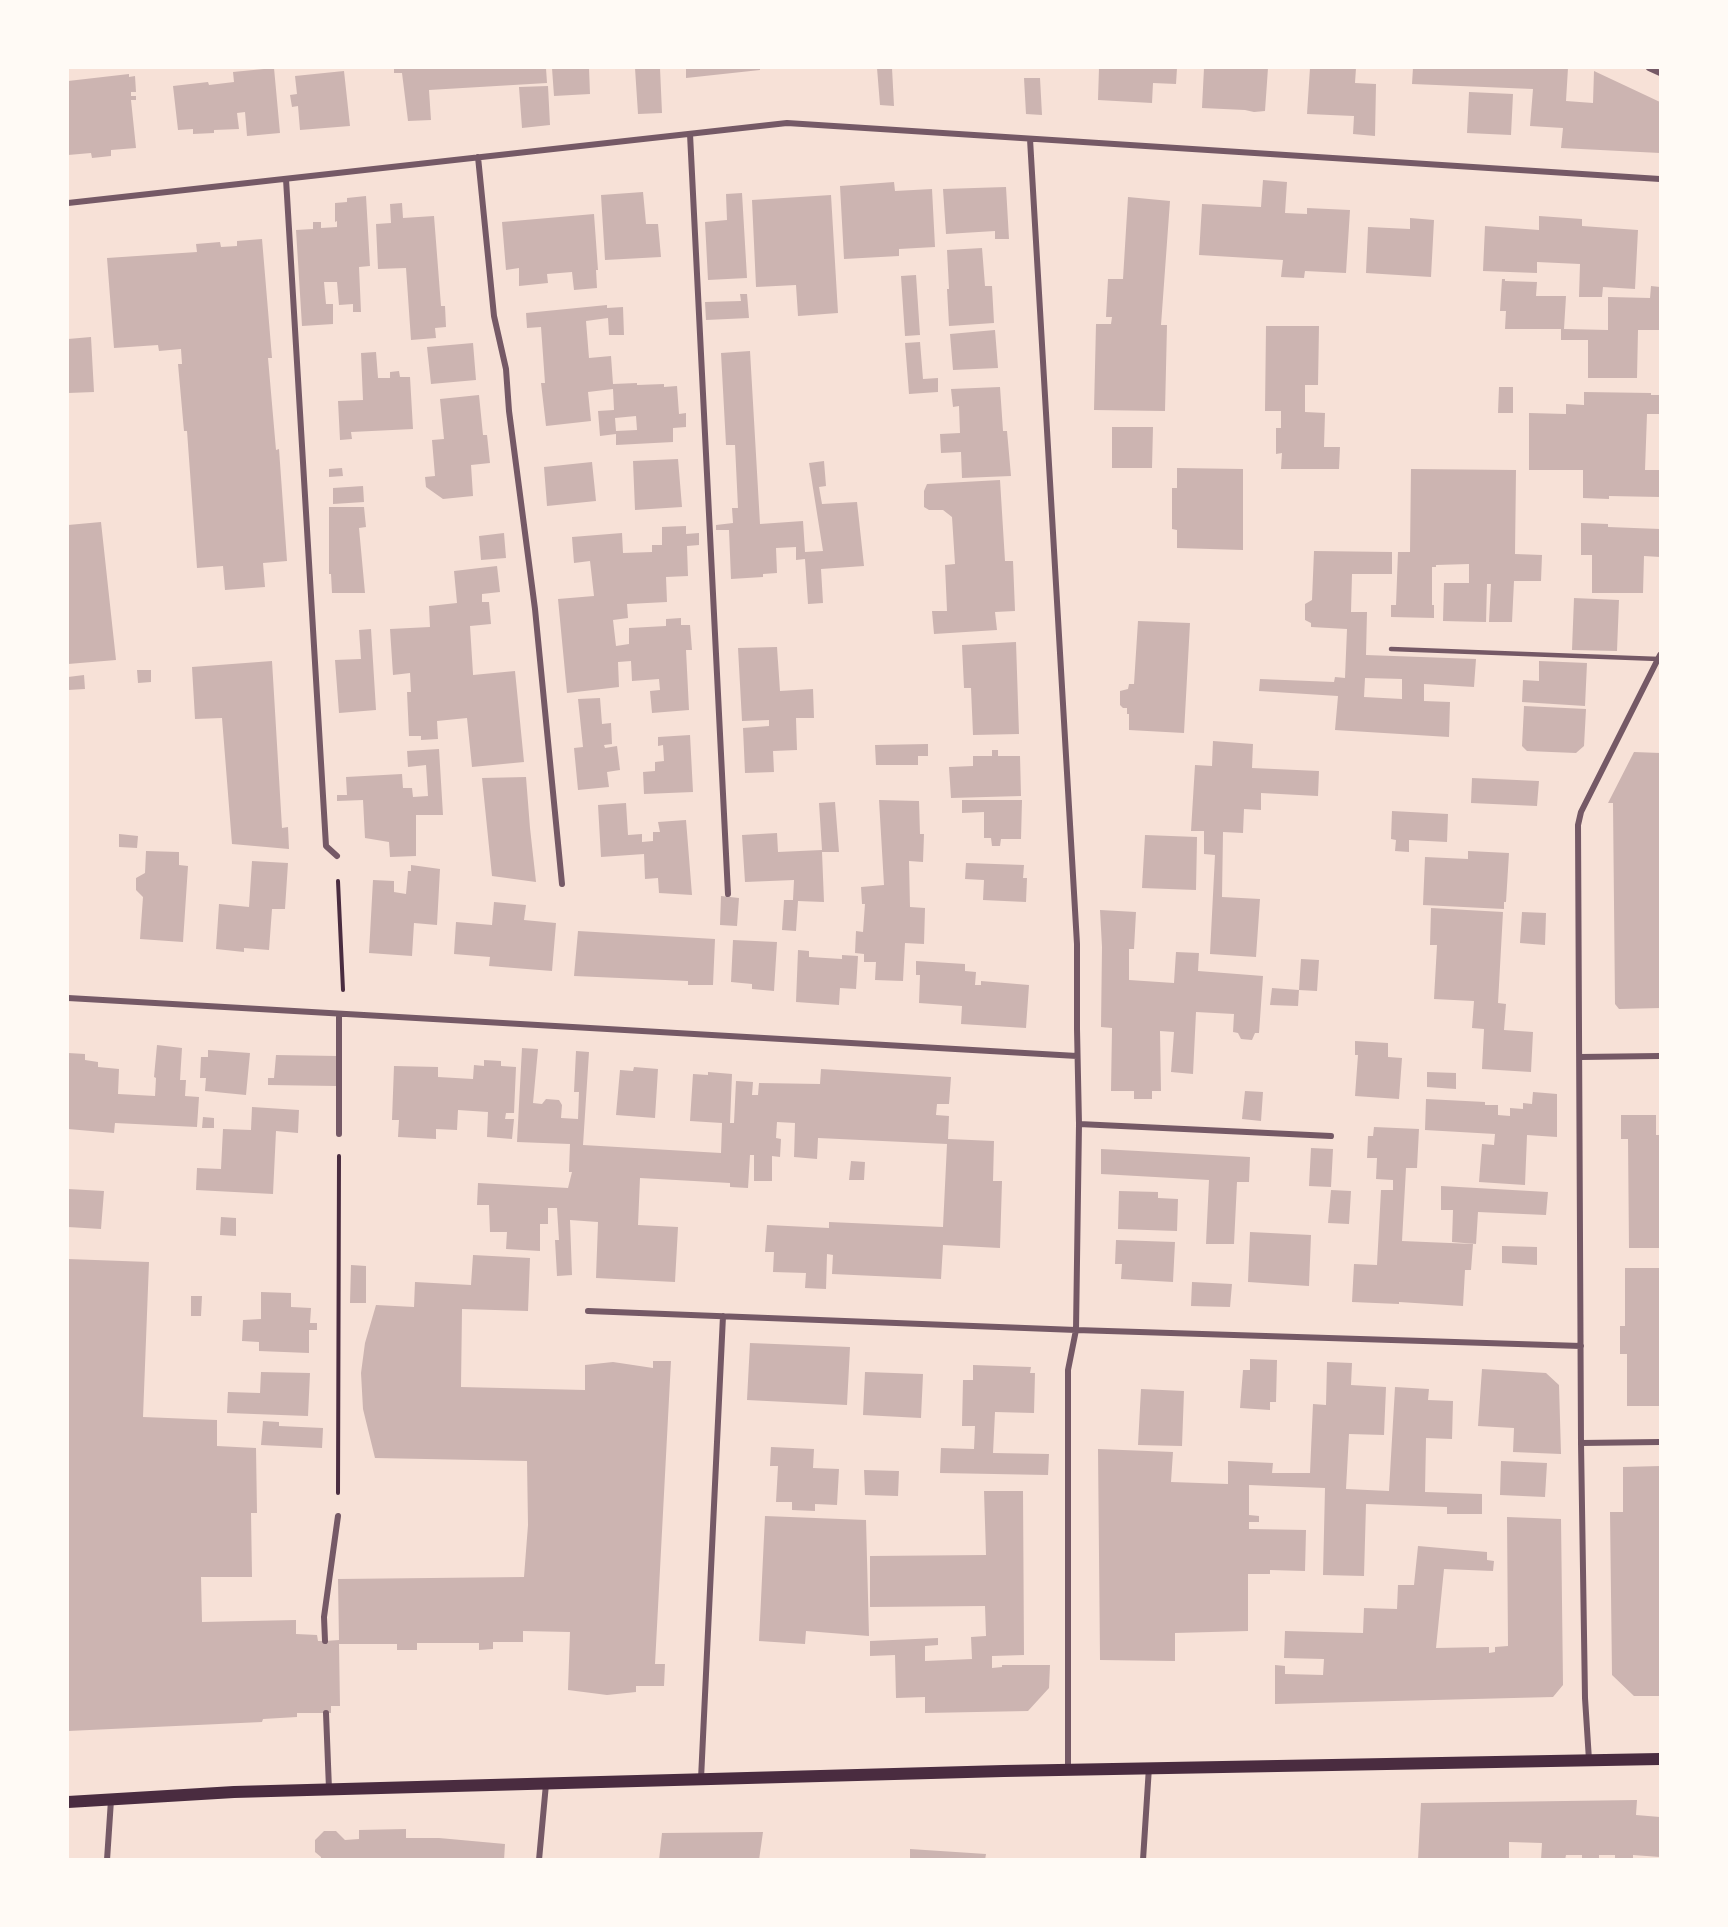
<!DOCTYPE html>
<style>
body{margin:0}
#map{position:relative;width:1728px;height:1927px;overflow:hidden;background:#f7e1d7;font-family:"DM Sans",sans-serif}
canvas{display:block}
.frame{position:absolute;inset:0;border:69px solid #fffaf5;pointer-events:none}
</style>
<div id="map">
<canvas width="1728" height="1927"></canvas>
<div class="frame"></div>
</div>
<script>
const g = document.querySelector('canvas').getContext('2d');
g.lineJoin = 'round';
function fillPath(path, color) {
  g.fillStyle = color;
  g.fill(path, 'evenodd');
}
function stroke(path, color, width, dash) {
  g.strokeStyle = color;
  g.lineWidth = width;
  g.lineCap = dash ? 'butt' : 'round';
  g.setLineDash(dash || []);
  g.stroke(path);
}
fillPath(new Path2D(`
 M274,68L280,133L247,136L245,112L237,113L239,129L214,130V133L193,134V129L178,130L173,86L208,82L209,85L234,82L233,72Z
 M394,68H546L547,83L429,90L431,120L408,121L402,73H394Z
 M552,68H589L590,94L554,96Z
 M635,68H660L662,113L638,114Z
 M686,68H760V70L686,78Z
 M877,68H892L894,106L880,105Z
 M1099,68H1177L1176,84L1153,83L1152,103L1098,100Z
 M1204,68H1268L1265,111L1254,112L1245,110L1202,108Z
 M1310,68H1356L1355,83L1376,84L1375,136L1353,134L1354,116L1307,114Z
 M1413,68H1568L1566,101L1593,103L1594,71L1660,102V153L1561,148L1563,128L1530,126L1533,89L1412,84Z
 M344,71L350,126L300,130L298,106L292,107L290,95L297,94L295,76Z
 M129,74V77L135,76L136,92H131V96H136V100H131L136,148L111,150V156L92,158L91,153L68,155V81Z
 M1024,78H1040L1042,115L1026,114Z
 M548,86L550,125L522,128L519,87Z
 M1469,92L1513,94L1511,135L1467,133Z
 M1263,180L1287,182L1285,213L1307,214V208L1350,210L1346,273L1305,271L1304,278L1281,277L1283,260L1199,255L1202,204L1261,207Z
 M894,182L895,191L932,189L935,247L899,249V256L844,259L840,186Z
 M1006,187L1009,239H995V231L946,234L943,189Z
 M643,192L646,224H658L661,257L605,260L601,195Z
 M742,193L747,278L708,280L705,222L727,220L726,194Z
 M831,195L838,313L798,316L796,285L756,287L752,200Z
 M366,196L370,266L359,267L361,312H353V304L339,305L337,282H324L326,304H333V324L302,326L296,230L313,229V222H321V228L337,227V221L335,222V203L347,202V198Z
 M1128,197L1170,201L1161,325H1167L1165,411L1094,410L1096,324H1111L1112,317H1106L1108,279H1123Z
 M402,203L403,218L434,216L441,306H445L446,327L435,328L436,338L411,340L406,268L378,269L376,224L391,223L390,204Z
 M594,214L598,270H596L597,288L574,290L572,272L547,274L548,283L519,286V268L506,270L502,222Z
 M1539,216L1582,219V226L1638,230L1635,289L1603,287L1602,297H1579L1580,264L1537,262V273L1483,271L1485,226L1539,230Z
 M1410,218L1434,220L1431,277L1366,273L1368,227L1410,229Z
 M262,239L272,358H268L276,450L279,449L287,561L263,563L265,587L225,590L223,566L197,568L187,431H184L178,364H182L181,349L159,351L158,345L114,348L107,258L197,252L196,244L220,242L221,247L237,246V241Z
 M982,248L985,286H992L994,323L949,326L947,289H949L947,250Z
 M916,275L920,335L905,336L901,276Z
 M1502,279H1505V281L1537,282L1536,296H1566L1564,329L1608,330V297L1650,298L1651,286L1660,287V330H1638L1637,378H1588V340H1561V329H1505L1506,311H1500Z
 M740,294H747L749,318L706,320L705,302L741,301Z
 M607,305V308L623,307L624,335H609L608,318L586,321L589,358L611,356L613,384L637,383V385L664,384V387L677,386L679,414L686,413V427L673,428V442L616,445V434L600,436L598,411L614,410L613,389L588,392L591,421L546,426L541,383H545L541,327L527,328L526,313ZM636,416L637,430L616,431L615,418Z
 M1266,326H1319L1318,385H1305V412L1325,413L1324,447H1340L1339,469H1281L1282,453L1276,454V428H1281V411H1265Z
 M995,330L998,368L953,370L950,334Z
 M91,337L94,392L68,393V339Z
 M920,342L923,379L938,378V392L909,394L905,343Z
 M473,343L476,380L431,384L427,347Z
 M750,351L760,524L803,521L805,552L823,551L809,463L824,461L826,486L819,487L822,504L857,502L864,566L821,569L823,603L808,604L805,559L796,560V547L776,548L777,573L763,574V577L731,579L729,530H716V525L733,523L732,508H738L735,445H726L721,353Z
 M376,352L378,378H390V372L399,371L400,377H410L413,429L351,432L352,439L340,440L338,401L363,400L361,353Z
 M1000,387L1003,431H1007L1011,476L962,478L961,452L941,453L940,434L960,433L959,406L953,407L951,389Z
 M1499,387H1513V413H1498Z
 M1584,392L1651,393V395H1660V414H1647L1645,470H1660V497L1609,496V499L1583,498V470H1529V413L1566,414V404L1584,405Z
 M479,395L483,435H487L490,463L471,465L473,496L443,499L426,487L425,477L435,476L432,440L444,439L440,399Z
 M1112,427H1153L1152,468H1112Z
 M678,459L682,507L635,510L633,461Z
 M592,462L596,501L547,506L544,467Z
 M342,468L343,476L329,477V469Z
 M1177,468L1243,469V550L1177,548V530L1172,529V488H1177Z
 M1411,469L1516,470L1515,554L1542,555L1541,581H1514L1512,622H1489L1491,584H1487L1486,622L1443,621L1444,583H1469V564L1436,565V567H1432V605H1434V618L1391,617V605H1396L1398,552H1410Z
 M1000,480L1005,561H1013L1015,611L995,612L997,630L934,634L932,611H947L945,565L955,564L952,517L943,510H929L924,507V491L927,484Z
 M363,486L364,502L333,504V488Z
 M329,507H364L366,527L359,528L365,593H332L331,574H329Z
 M101,522L116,660L68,664V525Z
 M1581,523L1608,524V527L1660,529V557L1644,556L1643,593H1592V555H1581Z
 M686,526V534L699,533V545L687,546L688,576L666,577L667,602L627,604L628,618L613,620L616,646L629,644V628L666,626V619L681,618V625H690L692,650H686L689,710L652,713L650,691L660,690L659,679L632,681L631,661L618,662L619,687L567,693L558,599L594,596L590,561L574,563L572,537L622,533L623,553L652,552V545H662V527Z
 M504,533L506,558L481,560L479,536Z
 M1314,551L1392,552V574H1352L1351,612H1367L1366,655L1476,659L1474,687L1424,684V701L1450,702L1449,737L1335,730L1338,696L1259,691L1260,679L1334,682L1335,677L1345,678L1347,629L1311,627V623L1305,620V604L1312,600ZM1365,678L1402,679V699L1364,697Z
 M497,566L500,592L482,594V602H489L491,624L470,626L473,674V675L515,671L524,762L472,767L467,718L437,721L438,739L421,740V736H409L407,692H411L410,673L393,675L390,629L430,627L429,606L457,603L454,571Z
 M1574,598L1619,600L1617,651L1572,650Z
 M1138,621L1190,623L1184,733L1129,730V714H1127V708H1123L1120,705V691L1128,689L1129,684H1134Z
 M371,629L376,710L339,713L335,660L361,659L359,630Z
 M1016,642L1019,734L973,735L971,688H964L962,645Z
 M777,647L780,691L813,689L814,718H796L797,750L773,751L774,772L745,773L743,728L769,726V720L742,721L738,648Z
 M272,661L282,828L288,827L289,849L232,844L222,718L195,719L192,667Z
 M1539,661L1587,663L1585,706L1522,702L1523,680L1539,681Z
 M137,670H151V682L138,683Z
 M84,675L85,689L68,690V677Z
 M600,698L602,724L611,723L612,744L604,745L605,748L617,746L620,770L607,772L609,787L578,790L574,748L583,747L578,699Z
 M1524,706L1586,709L1584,746L1576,753L1527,751L1522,746Z
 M690,735L693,792L644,794L643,772L655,771V762L664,761L663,745L658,746V737Z
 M1213,741L1253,744L1252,768L1319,771L1318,796L1261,793V810L1244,809L1243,833L1223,832L1222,897L1260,899L1256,957L1210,954L1215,855L1204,854V831H1191L1195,765L1212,766Z
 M928,744V756H918V765H876L875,745Z
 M439,749L443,815H416V856L390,857L389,842L365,838L363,800L337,801V795H347L346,777L402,774L403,788H412L413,797L428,796L426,765L408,767L407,751Z
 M992,750H998V756H1020L1021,796L951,798L949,767L973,766V756H992Z
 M1634,752L1660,753V1008L1619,1009L1615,1004L1613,803H1608Z
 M526,777L530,828L536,882L492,876L482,778Z
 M1472,778L1539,781L1537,806L1471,803Z
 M879,800L919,801L920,834H924L923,862L909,861L910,907L925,908L924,944L905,943L903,981L875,980L876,962H864V954L855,953L856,931L863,932L865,904H862L861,887L884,885Z
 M962,800H1022L1021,839H1001L1000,846H992L991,838H984V812L962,813Z
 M835,802L839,852H822L824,902L798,901L796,931L782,930L784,900H793L794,880L745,882L742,835L777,833L778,852L822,850L819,803Z
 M626,803L628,835L642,834V842L653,841V832H660L658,822L686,820L692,895L659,893L658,878L645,879L644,854L601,857L598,805Z
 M1392,811L1448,814L1447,842L1409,840V852L1395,851L1396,840L1391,839Z
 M119,834L138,836L137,848L119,847Z
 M1145,835L1197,837L1196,890L1142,888Z
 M146,851L179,852V865L188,866L183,942L140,939L143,897L136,890V878L145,873Z
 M1468,851L1509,853L1506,902H1504V909L1423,905L1425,857L1468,859Z
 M252,861L288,863L285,909H272L269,950L244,948V952L216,949L219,904L249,907Z
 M966,863L1024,865L1023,878H1027L1026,902L983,900L984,880L965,879Z
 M411,865L440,869L437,925L414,923L412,956L369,953L373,880L394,881V892L406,894L408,871H411Z
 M721,896L739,898L737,926L720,925Z
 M494,902L526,905L524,920L556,923L552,971L489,966L490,957L454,954L456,922L492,925Z
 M1431,908L1503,912L1498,1003L1506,1004L1504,1030L1533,1032L1531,1072L1482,1069L1484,1029L1472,1028L1474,1001L1434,999L1437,945H1430Z
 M1100,910L1136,912L1134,949H1129V980L1174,983L1176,952L1199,953L1198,971L1263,976L1259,1033H1255L1252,1040L1241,1039L1238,1033L1233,1032L1234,1014L1196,1012L1193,1074L1171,1072L1174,1032L1160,1031L1161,1091H1152V1099H1134V1091H1111L1112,1028L1101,1027L1102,947Z
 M1522,912L1546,913L1545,945L1520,943Z
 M578,931L715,939L713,985H688V981L574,976Z
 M733,940L777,942L774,991L752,989V984L731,982Z
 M798,950L809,951V957L842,959V955L858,956L856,989L840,988L839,1005L796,1002Z
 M1301,959L1319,960L1317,991L1299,990Z
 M916,961L965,964V971L976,972L975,985H981V981L1029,985L1026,1028L961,1024L962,1006L919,1003L920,975H916Z
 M1272,988L1299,990L1298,1006L1270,1005Z
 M1355,1041L1388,1043V1057L1402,1058L1399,1099L1355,1096L1358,1055H1355Z
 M157,1045L182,1048L180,1080H186L185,1096L199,1097L197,1127L115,1123L114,1133L68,1129V1053L85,1054V1060L98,1062V1067L119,1069L118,1094L155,1096L156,1078L154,1077Z
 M522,1048L538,1049L533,1103L542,1104L546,1099L559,1100L562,1105L561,1118L578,1119L579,1092H574L576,1051L589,1052L583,1145L721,1153L722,1123L690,1121L693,1074L708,1075V1072L732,1074L730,1123H734L736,1081L753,1082L752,1095H758L759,1083L820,1084L821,1069L951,1077L949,1104H937L936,1115L949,1116L948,1139L994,1141L993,1181H1002L1000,1248L943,1245L941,1279L832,1274L833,1255L827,1254L826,1289L805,1288L806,1273L773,1272L774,1252H765L767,1225L829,1228V1222L943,1227L947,1144L818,1138L817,1159L794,1157L795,1123L777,1122L776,1138L781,1139L780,1157L772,1156V1181H754V1155H750L748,1188L730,1187V1183L640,1178L638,1225L678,1227L675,1282L596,1278L598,1222L570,1220L572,1275L557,1276L555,1240H559L557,1208H548V1224H540V1251L506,1249L507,1232H490L489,1205H477L478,1183L568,1188L572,1172H569L570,1144L517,1142Z
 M208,1050L250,1053L246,1095L205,1091L206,1078H200L201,1057H208Z
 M276,1055L337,1056V1086L268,1085V1078H274Z
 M484,1060L501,1061V1066L516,1067L514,1113H506L505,1119H514L512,1139L487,1137L488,1112L458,1110L457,1130L436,1129V1139L398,1137L399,1120H392L394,1066L438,1067V1077L473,1079L474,1065L484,1066Z
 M634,1067L658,1069L655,1118L616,1115L620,1070L633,1071Z
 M1427,1072L1456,1073V1089L1427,1087Z
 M1245,1091L1263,1092L1261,1121L1242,1119Z
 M1533,1092L1557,1094V1137L1527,1135L1525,1185L1479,1182L1482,1144L1494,1145L1495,1134L1425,1130L1426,1099L1485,1102V1105H1498V1115L1510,1116V1108L1523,1109V1103L1532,1104Z
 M252,1107L299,1110L298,1133L276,1131L273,1194L196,1190L197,1168L221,1169L223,1129L251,1130Z
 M1621,1115H1656V1135H1660V1248H1629L1628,1139H1621Z
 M203,1117L214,1118V1128H202Z
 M1374,1127L1419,1129L1417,1168H1406L1402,1241L1473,1244L1471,1270H1465L1463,1306L1399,1302V1304L1352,1302L1354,1264L1377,1265L1381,1190H1393V1180L1376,1179L1377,1158H1367L1368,1136H1373Z
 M1311,1148L1333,1149L1331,1187L1309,1186Z
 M1101,1149L1250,1157L1249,1182H1237L1234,1244H1206L1209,1180L1101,1174Z
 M851,1161L865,1162L864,1180H849Z
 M1441,1186L1548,1192L1546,1215L1478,1212L1476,1244L1452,1242L1453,1210H1441Z
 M68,1189L104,1191L101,1229L68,1227Z
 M1331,1190L1351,1191L1349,1224L1328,1223Z
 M1119,1191L1158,1192V1198L1178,1199L1177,1231L1118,1229Z
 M221,1217L236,1218V1236L220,1235Z
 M1250,1232L1311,1235L1309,1286L1248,1282Z
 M1116,1240L1175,1242L1173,1282L1121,1279L1122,1264H1115Z
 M1502,1246L1537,1247V1265L1502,1263Z
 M473,1255L530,1258L528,1311L462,1309L461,1387L585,1390V1365L613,1362L653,1368V1361H671L655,1664H665L664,1686H636V1692L607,1695L568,1690L570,1632L523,1631V1642H493V1649L479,1650V1643H417V1650H397V1644H339L340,1706H331V1713H297V1717L263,1719L262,1722L68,1731V1259L149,1262L143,1417L217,1420V1446L256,1448L257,1513H251L252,1577H201L202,1622L296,1620V1634L317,1635L318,1641H325L339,1640L338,1579L524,1577L528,1525L527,1461L375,1458L363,1409L361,1373L365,1343L376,1305L414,1307L415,1282L471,1285Z
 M351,1265L366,1266V1303H350Z
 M1625,1268H1660V1406H1627V1354H1620V1326H1625Z
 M1192,1282L1232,1284L1230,1307L1191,1306Z
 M261,1292L291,1293V1307L311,1308L310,1323H317V1330H309V1353L259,1351V1342L242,1341L243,1320L261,1319Z
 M191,1296H202L201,1316H191Z
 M750,1343L850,1347L847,1405L747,1400Z
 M1250,1359L1277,1360L1276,1402H1270V1410L1240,1408L1243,1370H1250Z
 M1327,1362L1352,1363L1351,1385L1386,1387L1384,1435L1349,1434L1346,1489L1389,1491L1395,1387L1429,1389L1428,1400L1453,1401L1452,1439L1426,1438L1425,1492L1482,1494V1514H1447V1507L1366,1504L1364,1576L1323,1575L1325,1488L1249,1485V1515L1259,1516V1522H1249V1529L1306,1530L1305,1571L1270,1570V1574H1248V1631L1175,1633V1661L1100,1660L1098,1449L1173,1452L1171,1482L1228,1484V1461L1273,1463L1272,1473H1310L1313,1404L1326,1405Z
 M973,1365L1031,1367L1030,1373H1035L1034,1413L995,1412L993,1453L1049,1454L1048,1475L940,1473L941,1448L974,1449L975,1426H962L963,1380H973Z
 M1482,1369L1546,1373L1559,1385L1561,1454L1513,1452L1514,1428L1478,1426Z
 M261,1372L310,1373L308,1416L227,1413L228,1392L260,1393Z
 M865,1372L923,1374L921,1418L863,1415Z
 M1141,1389L1184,1391L1182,1446L1138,1445Z
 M263,1421L279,1422V1426L323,1428L322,1448L261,1445Z
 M771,1447L814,1449L813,1468L839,1469L837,1505L815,1504V1511L792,1510V1502H776L778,1466H770Z
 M1501,1461L1547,1463L1545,1497L1500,1495Z
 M1660,1466V1696H1634L1612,1675L1610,1512H1623V1467Z
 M864,1470L899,1471L898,1496L865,1495Z
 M984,1491H1023L1024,1655L992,1656V1668L1002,1667V1665H1050L1049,1688L1028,1711L925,1713V1697L896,1698L895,1655L870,1656V1641L938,1638V1645L925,1646V1661L972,1659L971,1637L986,1636L985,1606L870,1607V1556L986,1555Z
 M765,1516L866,1520L869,1636L806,1631L805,1644L759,1641Z
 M1507,1517L1561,1519L1563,1685L1553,1697L1275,1704V1665L1285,1666V1674L1323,1675L1324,1659L1284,1658L1285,1631L1363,1633L1364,1608L1397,1609L1398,1585H1414L1418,1546L1487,1552V1560L1494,1561L1493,1571L1444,1569L1436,1648L1489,1647V1653L1495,1652V1647L1508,1646Z
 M1637,1800L1636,1815L1660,1817V1857L1633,1855V1859H1615V1855H1599V1860H1582V1855H1566L1565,1860H1541L1542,1843L1509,1842V1860H1418L1421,1803Z
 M406,1829V1838H439L505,1844L504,1860H321V1857L315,1852V1840L324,1831H336L345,1840L359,1839V1830Z
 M763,1832L759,1860H659L662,1833Z
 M910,1849L986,1854L985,1860H910Z`), '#ccb4b1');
stroke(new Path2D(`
 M338,881L343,990
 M338,1493L339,1156`), '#4a2c40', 4);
stroke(new Path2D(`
 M1391,649L1659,659`), '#755966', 4.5);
stroke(new Path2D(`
 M1649,68L1660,73
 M690,134L728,894
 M1030,139L1077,944V1029L1079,1124L1076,1330L1068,1370V1770
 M478,157L494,316L506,369L509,411L535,609L562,884
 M286,179L326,846L337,856
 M68,203L787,123L1660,179
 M68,998L1077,1056
 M339,1014V1134
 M1580,1057L1660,1056
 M1079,1124L1331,1136
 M588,1311L1076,1330L1581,1346
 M1581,1443L1660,1442
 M325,1641L324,1617L338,1516
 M326,1713L329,1789
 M1589,1760L1585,1698L1581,1443L1578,825L1581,812L1660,655
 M701,1779L723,1316
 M107,1860L111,1800
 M539,1860L546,1784
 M1143,1860L1149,1767`), '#755966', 6);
stroke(new Path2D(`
 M68,1802L234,1792L1004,1771L1660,1759`), '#4a2c40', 12);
</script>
